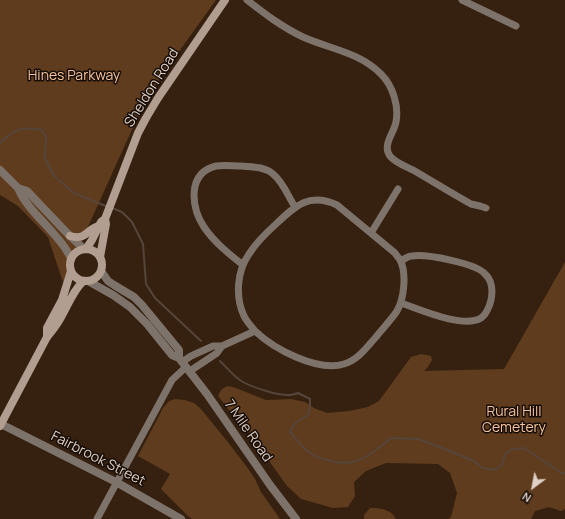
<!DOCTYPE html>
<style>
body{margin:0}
#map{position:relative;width:565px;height:519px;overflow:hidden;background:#362110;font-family:Manrope,sans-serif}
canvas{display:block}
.north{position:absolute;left:513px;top:467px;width:40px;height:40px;-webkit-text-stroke:3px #170d06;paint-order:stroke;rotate:212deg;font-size:11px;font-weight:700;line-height:16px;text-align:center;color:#ded0c5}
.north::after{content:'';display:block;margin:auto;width:14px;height:18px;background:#ded0c5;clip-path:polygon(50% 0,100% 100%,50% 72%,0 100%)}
</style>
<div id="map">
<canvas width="565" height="519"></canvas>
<div class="north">N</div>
</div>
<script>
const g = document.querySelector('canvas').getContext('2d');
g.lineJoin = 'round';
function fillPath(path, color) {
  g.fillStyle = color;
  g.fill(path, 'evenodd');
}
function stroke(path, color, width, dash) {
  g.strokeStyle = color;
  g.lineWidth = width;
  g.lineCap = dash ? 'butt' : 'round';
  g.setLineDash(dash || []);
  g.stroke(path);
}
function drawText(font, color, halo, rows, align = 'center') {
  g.font = font + ' Manrope,sans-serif';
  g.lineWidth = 3;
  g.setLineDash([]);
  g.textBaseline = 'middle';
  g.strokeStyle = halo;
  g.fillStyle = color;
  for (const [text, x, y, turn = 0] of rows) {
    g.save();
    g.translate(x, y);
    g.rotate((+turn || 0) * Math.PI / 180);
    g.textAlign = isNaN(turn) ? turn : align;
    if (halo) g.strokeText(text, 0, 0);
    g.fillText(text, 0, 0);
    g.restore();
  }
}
fillPath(new Path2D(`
 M0,0H216L162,75L139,114L63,282L48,237L18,206L0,195Z
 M565,262V509L561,511L549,507L535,511L531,519H448L451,517L457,493L450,473L438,464L386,463L366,471L354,482L355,496L348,507L333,508L301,499L287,486L272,465L256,440L236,419L218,396L221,390L227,386L233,387L266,400L291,399L305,402L314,408L327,413L349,411L368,407L379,401L411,357L421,354L431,356L432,360L428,367L424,371L504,369Z
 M175,399L185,400L194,403L201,409L227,441L247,467L255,479L261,492L280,519H192L188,516L161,489L170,474L138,456L163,408L169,401Z
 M370,508C380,508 391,509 396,519H364V515Z`), '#5f3c1d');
stroke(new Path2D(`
 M0,143C14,129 23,126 42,130L46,137L45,158L54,176L74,193L108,207
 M112,208L122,212L132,222L143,244L146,284L155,298L201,341
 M220,361C227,368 234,377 243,382C252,387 279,396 289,395C292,395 295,394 298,393L310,399V406L308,415L295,423L290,432C296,439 302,447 310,453C319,459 341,465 352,462C367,459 380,447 391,438L418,439L445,449L474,461L482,468L494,470L502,465L505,454L513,449L524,448L560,472L565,474`), '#56453b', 2);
stroke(new Path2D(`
 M247,0C265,14 282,27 303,37C330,49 359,52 381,74C393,86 399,106 396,122C394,133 382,145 390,156C394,162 407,167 413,170C432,181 451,193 471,204L480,206L486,208
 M462,0L516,26
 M371,233L398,189
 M401,261C404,259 408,256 412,256C426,254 476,263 485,274C492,280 493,291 491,300C490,305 486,315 481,318C463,329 419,309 401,303
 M243,265C229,254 214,242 204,227C191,207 187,173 216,166C224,165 233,166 241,166C251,167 264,166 273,174C283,182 288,196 295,207
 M222,346L255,331C274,349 317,372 344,364C358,360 366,348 376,337C383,328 391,320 397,311C404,299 407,273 400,260C399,258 396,255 395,253L337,205C309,192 295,206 276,224C266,233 256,243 249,254C237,271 235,297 244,316C247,322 251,326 255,331
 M182,362L191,356L213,346H222L217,353L190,371
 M97,519L172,380L186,367`), '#7e736a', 7);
stroke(new Path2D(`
 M0,170L18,188L27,191L67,233L84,249
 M18,188C25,205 41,219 53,233C60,241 67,248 71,259
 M101,271L108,281L114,285L134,297L142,305L179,350V358
 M88,281L113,295L130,307L147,324L172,355L179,358L207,394L270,485L296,519
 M1,424L116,482L181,519`), '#7e736a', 8);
stroke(new Path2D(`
 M70,236C88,241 86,228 100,226
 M70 265a16 16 0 1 1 32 0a16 16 0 1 1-32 0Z
 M86,249L92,240L101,222L105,219
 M100,257L106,224L105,219L138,133L146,118L158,98L225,0
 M47,337V328L62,300L71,271
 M0,426L47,337C52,331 56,326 60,319C66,309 75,287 84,281`), '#b19e90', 8);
drawText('14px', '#f5c39c', '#170d06', [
 ["Hines Parkway",74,76],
 ["Rural Hill",514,412],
 ["Cemetery",514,428]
]);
drawText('14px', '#ded0c5', '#170d06', [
 ["Sheldon Road",152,88,-58],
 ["7 Mile Road",248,431,55],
 ["Fairbrook Street",98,459,27]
]);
</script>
